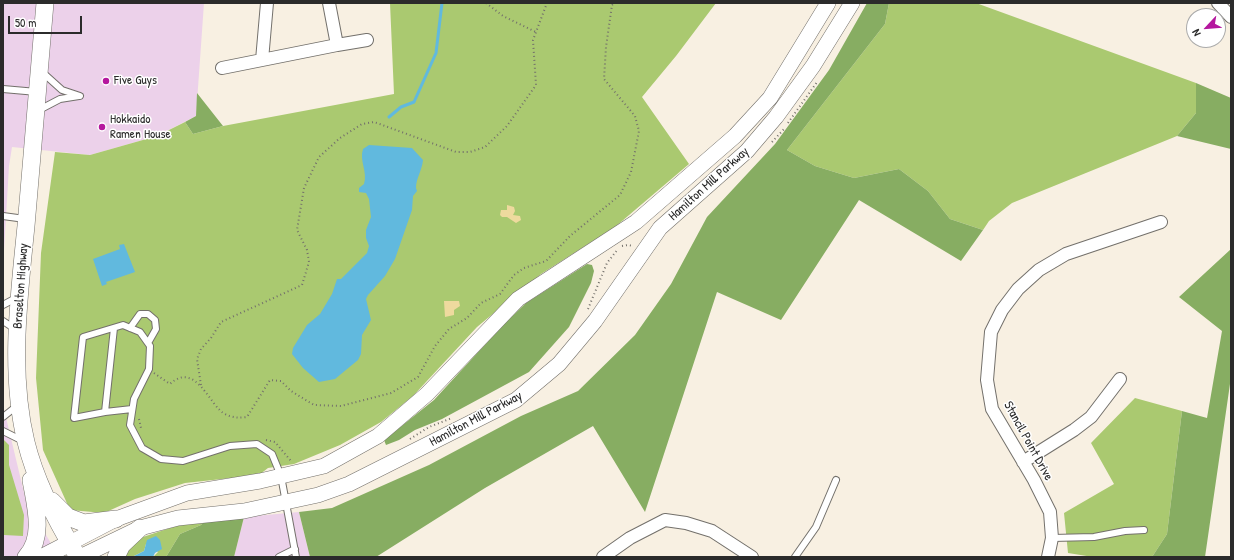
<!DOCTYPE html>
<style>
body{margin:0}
#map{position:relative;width:1234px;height:560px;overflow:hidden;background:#f8f0e2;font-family:"Patrick Hand",sans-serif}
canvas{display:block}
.frame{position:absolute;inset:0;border:4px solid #2b2b2b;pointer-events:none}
.north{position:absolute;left:1186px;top:8px;width:40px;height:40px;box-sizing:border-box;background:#fff;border:1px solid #aaa;border-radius:50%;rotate:244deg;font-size:11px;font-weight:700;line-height:16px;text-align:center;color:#2b2b2b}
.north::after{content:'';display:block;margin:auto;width:14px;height:18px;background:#b5179e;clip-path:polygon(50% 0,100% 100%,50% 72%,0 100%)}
.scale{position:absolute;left:8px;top:16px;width:74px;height:18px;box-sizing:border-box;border:2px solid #2b2b2b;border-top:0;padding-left:5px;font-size:12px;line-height:14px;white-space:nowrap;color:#2b2b2b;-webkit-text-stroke:3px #fff;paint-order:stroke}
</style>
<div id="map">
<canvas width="1234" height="560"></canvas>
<div class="frame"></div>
<div class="north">N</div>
<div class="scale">50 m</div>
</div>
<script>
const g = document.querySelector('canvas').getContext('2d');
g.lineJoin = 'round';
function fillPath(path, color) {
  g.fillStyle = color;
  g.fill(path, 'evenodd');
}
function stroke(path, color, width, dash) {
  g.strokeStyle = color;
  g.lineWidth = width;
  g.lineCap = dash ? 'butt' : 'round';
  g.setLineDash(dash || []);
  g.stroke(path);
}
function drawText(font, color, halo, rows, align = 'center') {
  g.font = font + ' "Patrick Hand",sans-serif';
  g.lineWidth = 3;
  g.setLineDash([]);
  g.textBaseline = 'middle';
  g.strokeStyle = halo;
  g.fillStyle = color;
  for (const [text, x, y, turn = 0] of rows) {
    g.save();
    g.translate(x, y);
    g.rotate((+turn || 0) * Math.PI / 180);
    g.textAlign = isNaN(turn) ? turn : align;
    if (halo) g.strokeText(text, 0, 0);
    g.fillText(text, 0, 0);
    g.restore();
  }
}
fillPath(new Path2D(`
 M3,3H204L196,116L157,136L90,155L12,147L9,166L3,268Z
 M3,405L26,501L59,557H3Z
 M299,512L310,557H234L244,517Z`), '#ecd1ea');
fillPath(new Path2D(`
 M390,3H716L676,56L642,97L689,164L615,227L541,274L477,327L413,396L381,422L340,445L294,464L268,468L259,475L185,483L135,499L104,513L70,510L43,450L36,378L41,253L55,152L90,155L157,136L185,122L193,134L223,126L394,94Z
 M889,3H976L1196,83V113L1177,136L1012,203L989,221L983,230L950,219L928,191L899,169L854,178L815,166L787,150L885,24Z
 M1135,398L1182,411L1167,534L1152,557H1093L1068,553L1064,513L1114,484L1091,443Z
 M3,439L9,445V465L24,515L23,536L4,535Z
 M205,520L201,525L180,534L166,557H153L158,552L146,544L144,551L132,557H120L137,539L191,521Z`), '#aac970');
fillPath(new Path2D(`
 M867,3H889L885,24L787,150L815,166L854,178L899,169L928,191L950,219L983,230L961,261L859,200L781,320L717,292L645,512L593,426L485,488L376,557H310L299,512L332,508L429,465L521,416L578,391L635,335L671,284L707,217L775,144L829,70Z
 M1196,83L1231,98V149L1177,136L1196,113Z
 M197,93L223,126L193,134L185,122L196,116Z
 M1231,249V377L1205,557H1152L1167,534L1182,411L1207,418L1222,331L1179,297Z
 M587,264L592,265L594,271L591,283L569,327L529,372L442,419L415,430L399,440L386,445L384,440L434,400L504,324L526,303Z
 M244,517L234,557H166L180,534L201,525L205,520Z`), '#87ad62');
fillPath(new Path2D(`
 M507,205L514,207L515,211L513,215L520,216L521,220L516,223L507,217H502L500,215L501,210H507Z
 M444,301H459L460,306L454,310V315L445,317Z`), '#eeda9e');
fillPath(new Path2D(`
 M369,145L412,148L423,160C422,171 416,178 416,188L417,191L413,196L412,210L395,259L385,276L368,295L366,299L371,320L362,335L361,354L358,360L335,379L319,382L303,368L292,354L293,348L307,325L320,314L332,294L337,279H341L367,253L369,246L366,238V230L371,217L369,199L366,193L359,192V188L364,184C368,172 359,161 363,149Z
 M124,244L135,272L106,282L107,284L102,286L93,259L120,249L119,245Z
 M156,536L160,540L162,549L155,553L153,557H132L144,551L147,540Z`), '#61b9de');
stroke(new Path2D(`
 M389,117L401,107L414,102L436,53L442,3`), '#61b9de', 3);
const service = new Path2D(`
 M42,72L62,90L80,96
 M3,89L37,92
 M39,110L60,99L79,96
 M3,216L25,219
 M3,305L16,298
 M3,321L15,329
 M130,328L140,314H148L155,320L156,329L148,343
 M132,409L105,412L74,418L83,337L123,325L140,332L150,346L149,369L134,399L130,425L142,448L161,459L183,461L230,446L257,444L272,454L281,476L296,557
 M105,412L114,328
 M3,417L18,405
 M3,431L23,441
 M1052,538L1094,537L1125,531L1144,530
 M279,557L295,549
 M795,557L816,527L836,480`);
const minor = new Path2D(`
 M267,3L262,60L337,45L329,3
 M1218,3L1231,17
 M337,45L367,40
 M222,68L262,60
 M1023,462L1074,430L1091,417L1120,379
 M603,557L630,538L665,520L686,523L712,531L752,557
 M1048,557L1052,538L1050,512L1034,480L992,409L987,380L991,332L1002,310L1018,289L1039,270L1066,254L1161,222`);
const tertiary = new Path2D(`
 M70,543L116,519L187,493L260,481L324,466L378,436L427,394L518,299L636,222L735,136L770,98L828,3
 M80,557L140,528L178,518L244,511L318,495L349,484L516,400L559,364L595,321L660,228L747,151L776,117L813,66L852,3`);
const secondary = new Path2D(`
 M45,3C39,77 32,151 26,226C19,296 9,372 26,442C36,483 56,521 78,557
 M52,501L68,517L84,523L116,519
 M26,557C45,537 35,504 31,480
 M43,557L70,543
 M116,557L122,545L140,528`);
stroke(service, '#73706b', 8);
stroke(minor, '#73706b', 14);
stroke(tertiary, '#73706b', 16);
stroke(secondary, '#73706b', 18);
stroke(new Path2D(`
 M486,3L503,16L536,32
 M788,123L817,82
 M772,142L785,128
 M622,246L628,245L633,246
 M588,309L607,263L618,249
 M154,373L170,384C196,360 210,407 225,414C233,418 239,418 247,417L270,380L281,381L291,391L314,405L341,406L391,393L418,377L435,346L449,329L467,318L481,303L500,294L514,275L524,268L546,261L570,236L620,195L631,172L639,131L635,116L604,79L606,47L612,5L614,3
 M201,385L197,359L201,349L211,338L221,322L302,285L309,262L307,250L297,230L304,188L319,157L340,138L362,124L374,122L456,152H470L485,147L507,126L536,85L533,40L547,3
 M139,419L141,428
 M410,439L429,427L452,418
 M266,440L275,442L291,461`), '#73706b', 2, [1, 3]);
stroke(service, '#fff', 6);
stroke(minor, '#fff', 12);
stroke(tertiary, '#fff', 15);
stroke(secondary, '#fff', 17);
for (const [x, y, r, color] of [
 [106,81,4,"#b5179e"],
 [102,127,4,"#b5179e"]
]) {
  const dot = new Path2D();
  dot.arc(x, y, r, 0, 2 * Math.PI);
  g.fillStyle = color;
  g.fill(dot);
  stroke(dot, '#fff', 1.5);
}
drawText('13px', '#2b2b2b', '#fff', [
 ["Five Guys",114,81],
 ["Hokkaido",110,120],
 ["Ramen House",110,135]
], 'left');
drawText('13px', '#2b2b2b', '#fff', [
 ["Hamilton Mill Parkway",709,184,-42],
 ["Braselton Highway",21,286,-86],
 ["Hamilton Mill Parkway",476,419,-28],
 ["Stancil Point Drive",1028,441,61]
]);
</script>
